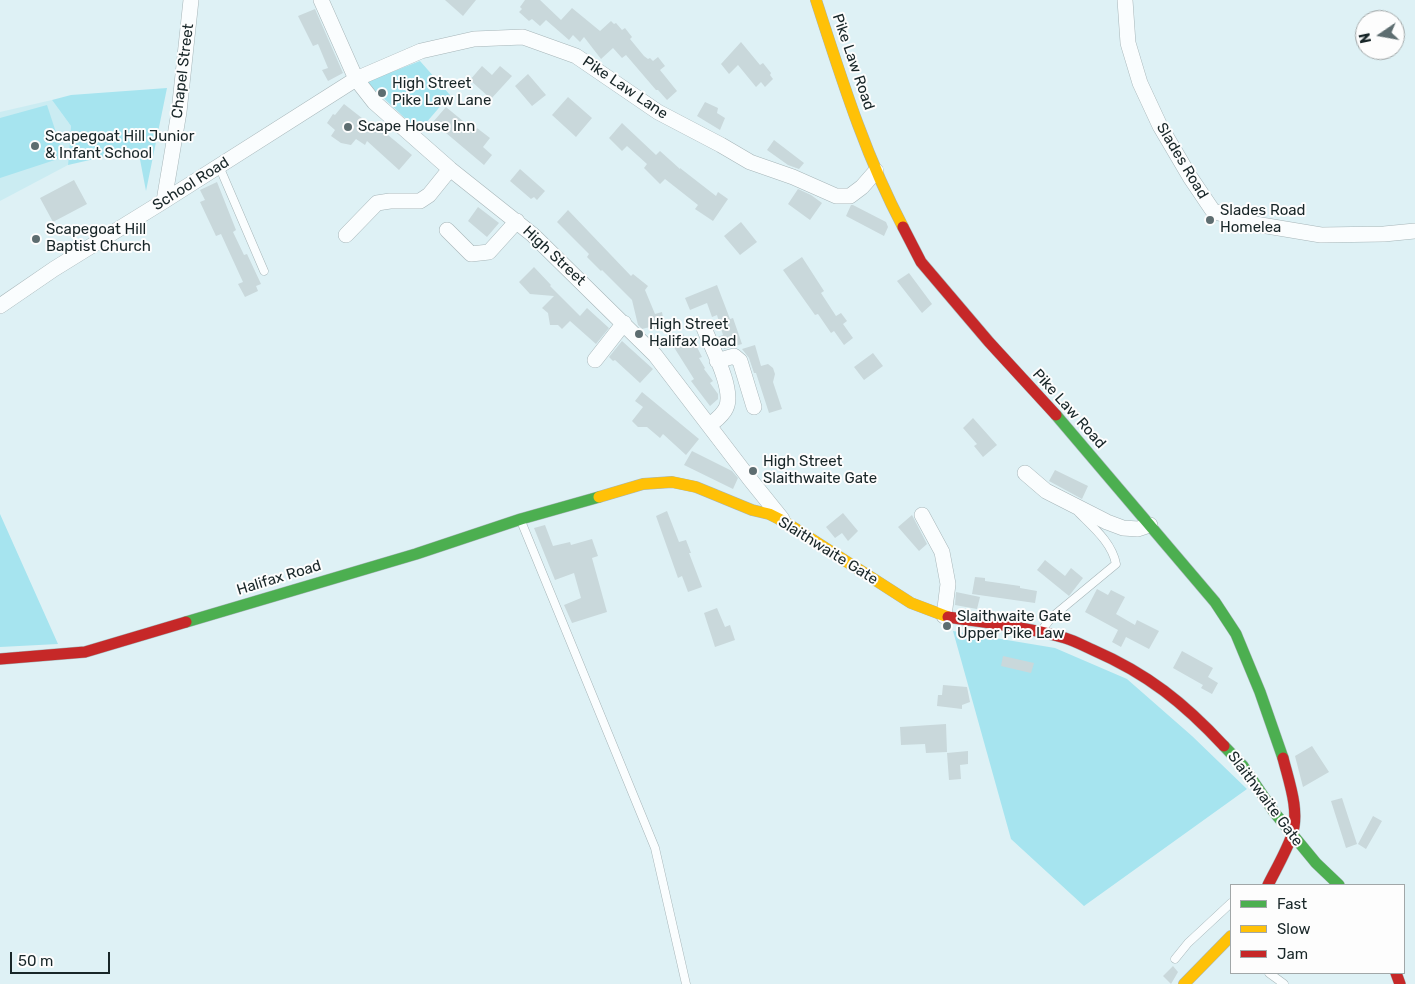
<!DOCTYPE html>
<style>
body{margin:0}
#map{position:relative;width:1415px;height:984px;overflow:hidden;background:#def1f5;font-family:Rubik,sans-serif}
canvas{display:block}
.legend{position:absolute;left:1230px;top:884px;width:175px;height:90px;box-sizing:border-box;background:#fdfdfd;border:1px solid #a1a7a8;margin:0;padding:6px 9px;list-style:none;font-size:15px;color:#182628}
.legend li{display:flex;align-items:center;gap:10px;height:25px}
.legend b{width:25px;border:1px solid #a1a7a8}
.north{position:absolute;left:1355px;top:10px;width:50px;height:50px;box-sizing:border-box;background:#fdfdfd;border:1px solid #a1a7a8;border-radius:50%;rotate:258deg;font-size:14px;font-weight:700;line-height:20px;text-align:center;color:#182628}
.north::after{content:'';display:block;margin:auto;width:18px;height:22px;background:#5d6d70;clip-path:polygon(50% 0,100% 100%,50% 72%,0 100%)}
.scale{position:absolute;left:10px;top:952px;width:100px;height:22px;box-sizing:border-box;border:2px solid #182628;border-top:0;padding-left:6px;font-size:15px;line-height:18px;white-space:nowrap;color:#182628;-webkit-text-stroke:4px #fdfdfd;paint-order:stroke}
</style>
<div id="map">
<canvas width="1415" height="984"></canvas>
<ul class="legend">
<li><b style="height:6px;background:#4caf50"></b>Fast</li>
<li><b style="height:6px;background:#ffc107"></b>Slow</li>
<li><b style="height:6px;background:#c62828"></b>Jam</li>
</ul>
<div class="north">N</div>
<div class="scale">50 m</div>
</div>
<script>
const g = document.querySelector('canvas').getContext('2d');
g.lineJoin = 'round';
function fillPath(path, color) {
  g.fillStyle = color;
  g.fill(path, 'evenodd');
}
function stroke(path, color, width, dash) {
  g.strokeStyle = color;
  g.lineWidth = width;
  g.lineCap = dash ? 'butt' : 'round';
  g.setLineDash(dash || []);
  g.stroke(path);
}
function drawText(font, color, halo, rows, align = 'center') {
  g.font = font + ' Rubik,sans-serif';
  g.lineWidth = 4;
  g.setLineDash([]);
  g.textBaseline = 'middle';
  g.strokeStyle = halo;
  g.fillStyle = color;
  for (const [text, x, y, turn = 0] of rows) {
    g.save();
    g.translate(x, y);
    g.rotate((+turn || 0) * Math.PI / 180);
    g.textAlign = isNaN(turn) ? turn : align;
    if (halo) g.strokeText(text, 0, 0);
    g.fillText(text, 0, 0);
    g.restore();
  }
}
fillPath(new Path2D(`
 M52,100L71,126L68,165L0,201V112Z`), '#cbecf2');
fillPath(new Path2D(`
 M420,61L450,95L419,131L366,82Z
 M167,88L146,191L138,149L68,165L71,126L52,100L71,95Z
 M47,105L64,157L0,178V118Z
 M0,514L58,644L0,647Z
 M953,631L1055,648L1127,679L1192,736L1247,789L1084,906L1011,839Z`), '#a6e4ef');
fillPath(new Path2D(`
 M445,0H476L463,16Z
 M525,0H540L561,20L572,8L600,31L611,21L614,24L616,23L622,30L625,28L632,37L630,39L644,56L648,59L650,58L653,61L658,57L665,66L660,70L677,91L667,100L658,90H656L626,55L622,58L613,48L601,59L584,37L580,42L573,35L569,40L546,20L540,26L532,19L529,21L519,12L522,9L520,7Z
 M315,9L343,73L328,81L322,70L328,68L318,44L313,46L298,16Z
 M741,42L760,65L763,63L771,73L770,75L773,79L765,87L761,82L756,87L738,65L729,74L721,64Z
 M482,66L492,75L500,66L512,76L491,99L470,80Z
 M528,74L546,95L532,106L515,86Z
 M568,97L592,118L576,137L552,115Z
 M705,102L718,108L717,113L725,118L720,130L697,116Z
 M344,104L367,122L368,121L380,133L382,130L412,155L399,170L367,141L365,145L356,139L351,145L341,143L331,136L335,130L327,123L333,114L335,115Z
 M446,107L475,131L477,128L490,138L483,147L492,155L484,165L433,122Z
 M622,123L656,155L660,151L680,169V168L716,196L718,192L728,199L713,221L695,209L698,205L665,179L660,184L644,168L647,164L627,146L622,151L609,138Z
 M774,140L804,163L799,169L788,165L767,150Z
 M520,169L545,191L537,200L534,197L531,199L510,181Z
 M74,180L87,204L53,222L40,198Z
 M217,182L236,230L233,232L244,255L247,254L261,284L256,286L258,291L245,297L238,284L243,282L221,234L216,236L200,202L205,200L200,190Z
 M798,189L811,195L822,203L810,220L788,204Z
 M851,205H853L886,222L888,227L884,236L846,216Z
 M478,207L499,223L487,237L468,221Z
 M568,210L631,276L633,274L648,286L645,290L655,314L662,312L665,329L655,330L654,326L642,329L638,325L632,300L602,270L601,271L587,257L589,254L557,222Z
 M741,222L757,242L740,255L724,236Z
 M802,257L824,291L821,293L836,316L841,313L847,321L843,324L853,338L844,345L834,331L831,333L818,314L815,315L783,270Z
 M534,267L551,285L550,286L580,316L587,308L609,328L596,344L570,321L562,329L558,325H550L548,313L542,308L554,296L530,294L519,282Z
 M909,273L932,304L922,313L897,281Z
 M717,285L730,319L733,318L742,344L724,349L718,337L723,335L717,315L712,317L707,303L690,310L685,298Z
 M683,334L691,346L695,343L702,357L699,358L705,368L704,369L713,381L710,383L718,394V399L710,406L691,381L694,379L670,341Z
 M622,341L653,369L640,383L615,360L613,361L609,357Z
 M755,345L761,366L768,364L773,368L775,374L773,382L782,409L769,413L756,373H754L749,358L742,349Z
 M873,353L883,366L864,380L854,367Z
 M642,392L699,439L686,455L663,434L660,438L647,427H638L632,421L643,407L635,401Z
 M973,418L997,445L983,457L974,446L977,444L963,428Z
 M692,451L732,471L738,478L733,489L684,465Z
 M1055,470L1088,486L1082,499L1049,481Z
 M667,511L679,542L686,540L691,553H689L702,587L688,592L682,576L678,578L656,516Z
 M843,513L858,531L848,541L842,533L835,538L826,527Z
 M912,515L927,544L919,551L898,527Z
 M545,525L553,546L570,542L571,545L592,539L598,556L592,558L607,612L572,623L564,605L581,598L574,573L555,580L534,528Z
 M1045,560L1065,576L1071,568L1083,578L1069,596L1037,570Z
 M975,577L985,578V581L1020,586V588L1037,591L1035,603L972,594Z
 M1097,589L1108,595L1111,590L1125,597L1116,614L1135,625L1137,620L1159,631L1149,649L1126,637L1121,647L1112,642L1118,630L1085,612Z
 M956,592L980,597L977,609L955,605Z
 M717,608L725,627L730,625L735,640L715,647L704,613Z
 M1182,651L1213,668L1208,677L1218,683L1212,694L1201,688L1203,685L1173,668Z
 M1003,656L1034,663L1031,673L1001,666Z
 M943,685L967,687L970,702L962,705V709L937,706L938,695H942Z
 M946,724L947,752L926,753L925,744L901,745L900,727Z
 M1312,746L1329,772L1303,787L1295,756Z
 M968,751V764L960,765L961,779L949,780L947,753Z
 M1342,798L1357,844L1346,848L1331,801Z
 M1373,816L1382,821L1366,849L1358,844Z
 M1173,966L1178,972L1171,984L1163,976Z`), '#c9d8db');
const lane = new Path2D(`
 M219,166L264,271
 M521,521L655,848L686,984
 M1041,631L1052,617L1116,564C1112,543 1094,528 1079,513
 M1175,959L1188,943L1231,903
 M1269,973L1284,984`);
const street = new Path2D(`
 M321,0L356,79L374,102L450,169L533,235L655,355L749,478L782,519
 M1125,0L1128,43L1140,83L1160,126L1190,177L1213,211L1255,224L1321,235L1384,234L1415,231
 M164,201L179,112L191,0
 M447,230L471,254L489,252L517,221
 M346,235L377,203L390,201H420L429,195L450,169
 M0,306L54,269L164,201L356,79L421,51L474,39L523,37L576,56L658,112L721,145L750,162L793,177L836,196H850L862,187L876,171
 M704,328C711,346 735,390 726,408C723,415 716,420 710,425
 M595,360L624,323
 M717,361L734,356L740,361L754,407
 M1025,473L1046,491L1107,522L1123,528L1138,529L1150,525
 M922,515L942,552L948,584L944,616`);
const fast = new Path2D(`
 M1056,415L1215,602L1236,634L1260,692L1283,758
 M186,622L416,554L521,519L599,497
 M1224,746L1243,766L1274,812L1316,863L1339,885`);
const slow = new Path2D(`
 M816,0C841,77 865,155 903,227
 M599,497L643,484L672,482L696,487L752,510L769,514L785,522L911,603L948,617
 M1184,984L1231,936`);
const jam = new Path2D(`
 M903,227L921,262L989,342L1056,415
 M948,617C987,623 1027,627 1065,638C1075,641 1084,646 1093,650C1148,674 1184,703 1224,746
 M0,659L85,652L186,622
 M1268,885C1276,869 1286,852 1292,835C1300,811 1289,782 1283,758
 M1396,973L1400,984`);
stroke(lane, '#a6b5b8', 9);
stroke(street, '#a6b5b8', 16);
stroke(fast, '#a6b5b8', 12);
stroke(slow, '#a6b5b8', 12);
stroke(jam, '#a6b5b8', 12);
stroke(lane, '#fafdfe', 8);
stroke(street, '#fafdfe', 15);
stroke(fast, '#4caf50', 11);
stroke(slow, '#ffc107', 11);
stroke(jam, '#c62828', 11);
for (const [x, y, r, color] of [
 [382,93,5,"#5d6d70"],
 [348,127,5,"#5d6d70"],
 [35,146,5,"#5d6d70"],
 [1210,220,5,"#5d6d70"],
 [36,239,5,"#5d6d70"],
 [639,334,5,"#5d6d70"],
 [753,471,5,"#5d6d70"],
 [947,626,5,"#5d6d70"]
]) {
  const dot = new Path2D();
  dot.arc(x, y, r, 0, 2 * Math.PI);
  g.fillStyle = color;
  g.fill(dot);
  stroke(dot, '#fdfdfd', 2);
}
drawText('15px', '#182628', '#fdfdfd', [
 ["Pike Law Road",853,62,71],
 ["Chapel Street",183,71,-83],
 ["Pike Law Lane",625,88,34],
 ["Slades Road",1182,161,59],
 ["School Road",191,184,-32],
 ["High Street",554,256,43],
 ["Pike Law Road",1069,409,48],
 ["Slaithwaite Gate",828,551,32],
 ["Halifax Road",279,578,-17],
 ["Slaithwaite Gate",1265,799,53]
]);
drawText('15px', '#182628', '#fdfdfd', [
 ["High Street",392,84],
 ["Pike Law Lane",392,101],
 ["Scape House Inn",358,127],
 ["Scapegoat Hill Junior",45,137],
 ["& Infant School",45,154],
 ["Slades Road",1220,211],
 ["Homelea",1220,228],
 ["Scapegoat Hill",46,230],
 ["Baptist Church",46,247],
 ["High Street",649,325],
 ["Halifax Road",649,342],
 ["High Street",763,462],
 ["Slaithwaite Gate",763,479],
 ["Slaithwaite Gate",957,617],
 ["Upper Pike Law",957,634]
], 'left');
</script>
